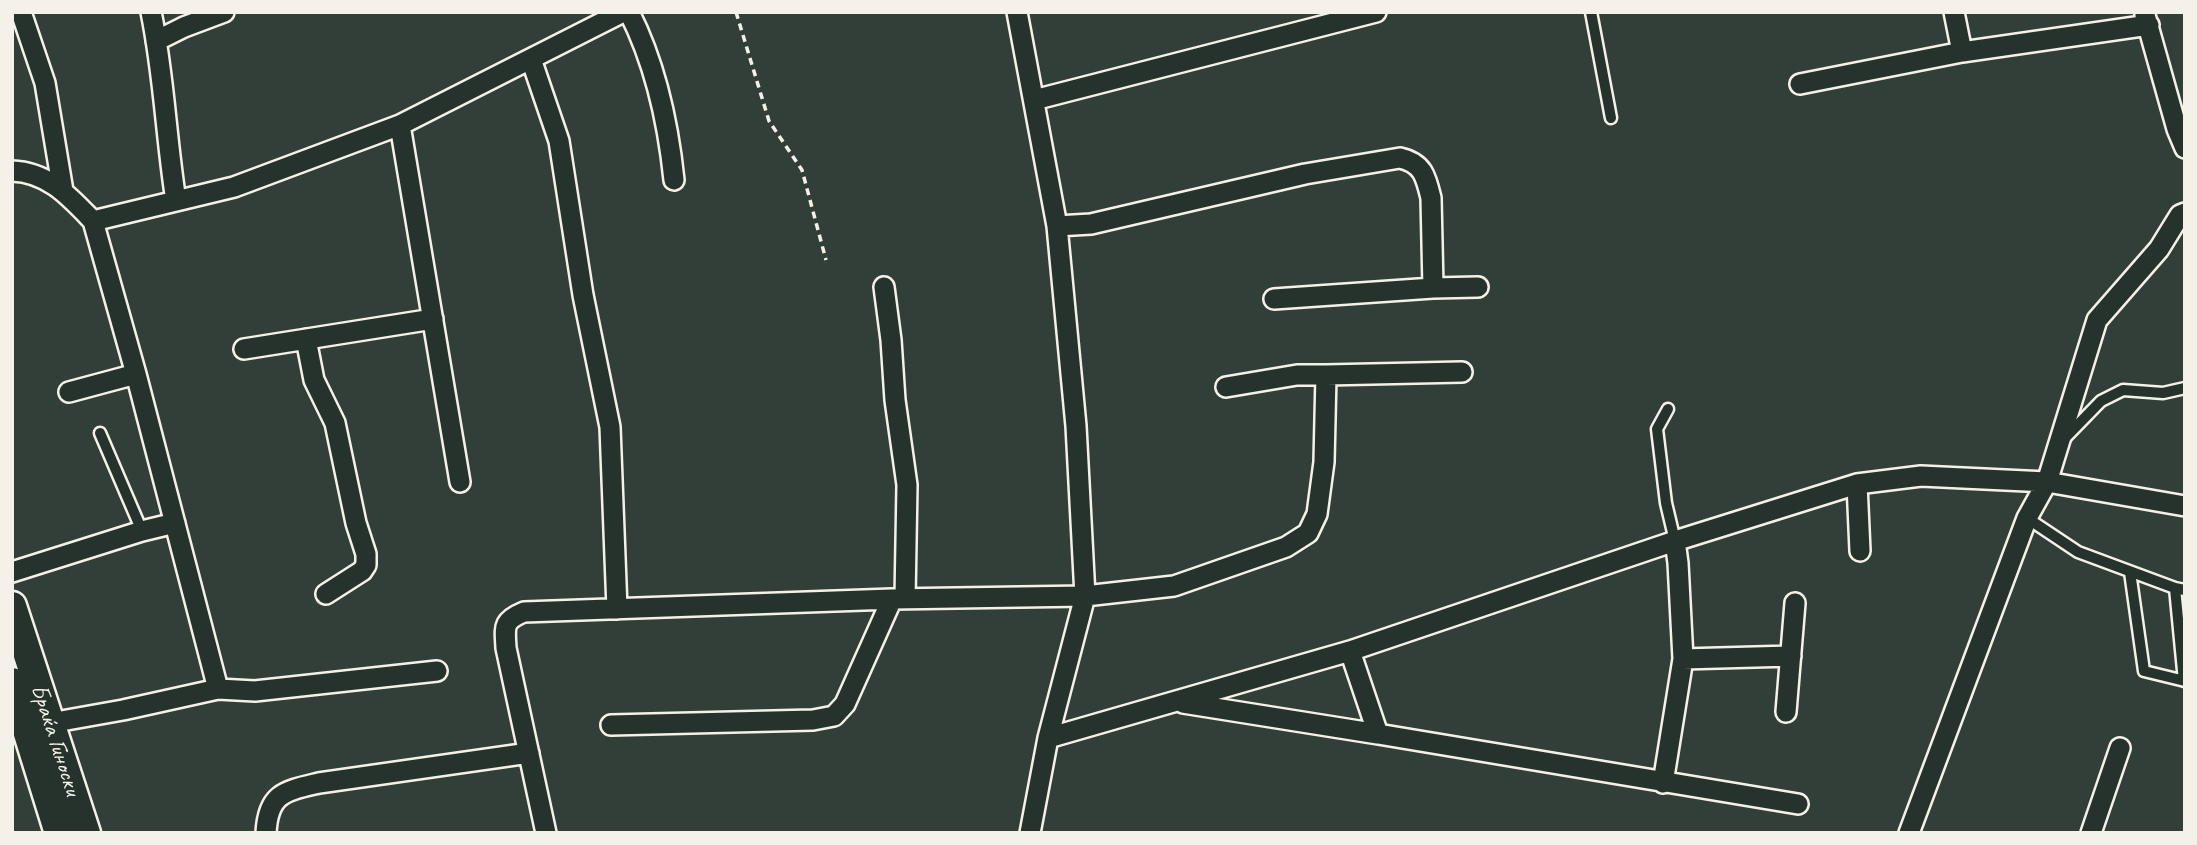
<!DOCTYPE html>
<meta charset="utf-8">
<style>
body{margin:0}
#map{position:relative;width:2197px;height:845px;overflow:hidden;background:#323e38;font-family:Caveat,sans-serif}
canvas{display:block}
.frame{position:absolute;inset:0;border:14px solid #f4f1e8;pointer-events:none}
</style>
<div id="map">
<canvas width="2197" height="845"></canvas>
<div class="frame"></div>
</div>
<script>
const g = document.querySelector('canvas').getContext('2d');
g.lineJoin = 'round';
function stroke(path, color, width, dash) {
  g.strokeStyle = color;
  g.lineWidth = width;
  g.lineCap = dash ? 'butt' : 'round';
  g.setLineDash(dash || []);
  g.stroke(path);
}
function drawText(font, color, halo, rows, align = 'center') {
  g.font = font + ' Caveat,sans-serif';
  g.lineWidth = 7;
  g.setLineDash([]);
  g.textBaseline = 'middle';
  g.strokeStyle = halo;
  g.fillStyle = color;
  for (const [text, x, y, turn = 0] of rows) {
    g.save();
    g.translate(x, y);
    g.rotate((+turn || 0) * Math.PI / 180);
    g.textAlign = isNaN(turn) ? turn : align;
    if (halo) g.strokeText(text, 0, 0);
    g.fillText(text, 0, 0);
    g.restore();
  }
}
const service = new Path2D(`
 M1591,12L1611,118
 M1668,409L1657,429L1666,503L1675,541
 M100,433L142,531
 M2064,439L2101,401L2123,390L2163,393L2185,388
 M2027,518L2078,552L2175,588L2185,590
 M2130,572L2144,671L2185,681
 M2175,588L2184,681`);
const minor = new Path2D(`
 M21,12L45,83L63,191
 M151,12C164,74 166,138 176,201
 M629,12C656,65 668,122 674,180
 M1017,12L1057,226L1076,426L1085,596L1048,738L1030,833
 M1954,12L1962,52
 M2145,15L2177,129L2185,148
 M156,41L184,27L224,12
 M531,59L559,141L583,295L610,427L617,609
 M1800,84L1962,52L2149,25
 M1034,100L1376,12
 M400,125L460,482
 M12,171C48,172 70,197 93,221L234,187L400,125L623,12
 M93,221L136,374L218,689
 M1057,226L1091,224L1305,174L1400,158C1423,163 1426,177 1431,198L1433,288L1478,287
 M884,287L891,340L895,400L907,485L905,599
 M1274,299L1433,288
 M306,339L314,380L335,423L356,523L366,554V565L362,571L326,594
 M244,349L433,319
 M1326,375L1462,372
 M69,392L136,374
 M1857,484L1860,551
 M12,572L142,531L175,523
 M1350,651L1378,734L1798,804
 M1683,659L1791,656
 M1183,703L1378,734
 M1786,712L1795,603
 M50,723L123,710L218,689L255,691L437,671
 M611,725L813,720L834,716L845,704L892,599
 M1048,738L1350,651L1675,541L1857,484L1921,476L2047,482L2097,320L2159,249L2180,215L2185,213
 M1663,783L1683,659L1678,563L1675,541
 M266,833C268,793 285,791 319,783L529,753
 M546,833L506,648C505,627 502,621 524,612L892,599L1085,596L1174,586L1286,547L1308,533L1317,514L1324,462L1326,375H1297L1226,387
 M1909,833L2027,518L2047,482L2185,506
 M2091,833L2120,748`);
const secondary = new Path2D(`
 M12,606L86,833
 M12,682L59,833`);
stroke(service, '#f4f1e8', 15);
stroke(minor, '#f4f1e8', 24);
stroke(secondary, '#f4f1e8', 33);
stroke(new Path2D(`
 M736,12L769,121L802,170L826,260`), '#f4f1e8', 3.5, [7, 5]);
stroke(service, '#26332d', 10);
stroke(minor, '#26332d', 19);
stroke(secondary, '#26332d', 28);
drawText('24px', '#f4f1e8', '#26332d', [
 ["Браќа Гиноски",55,740,72]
]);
</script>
